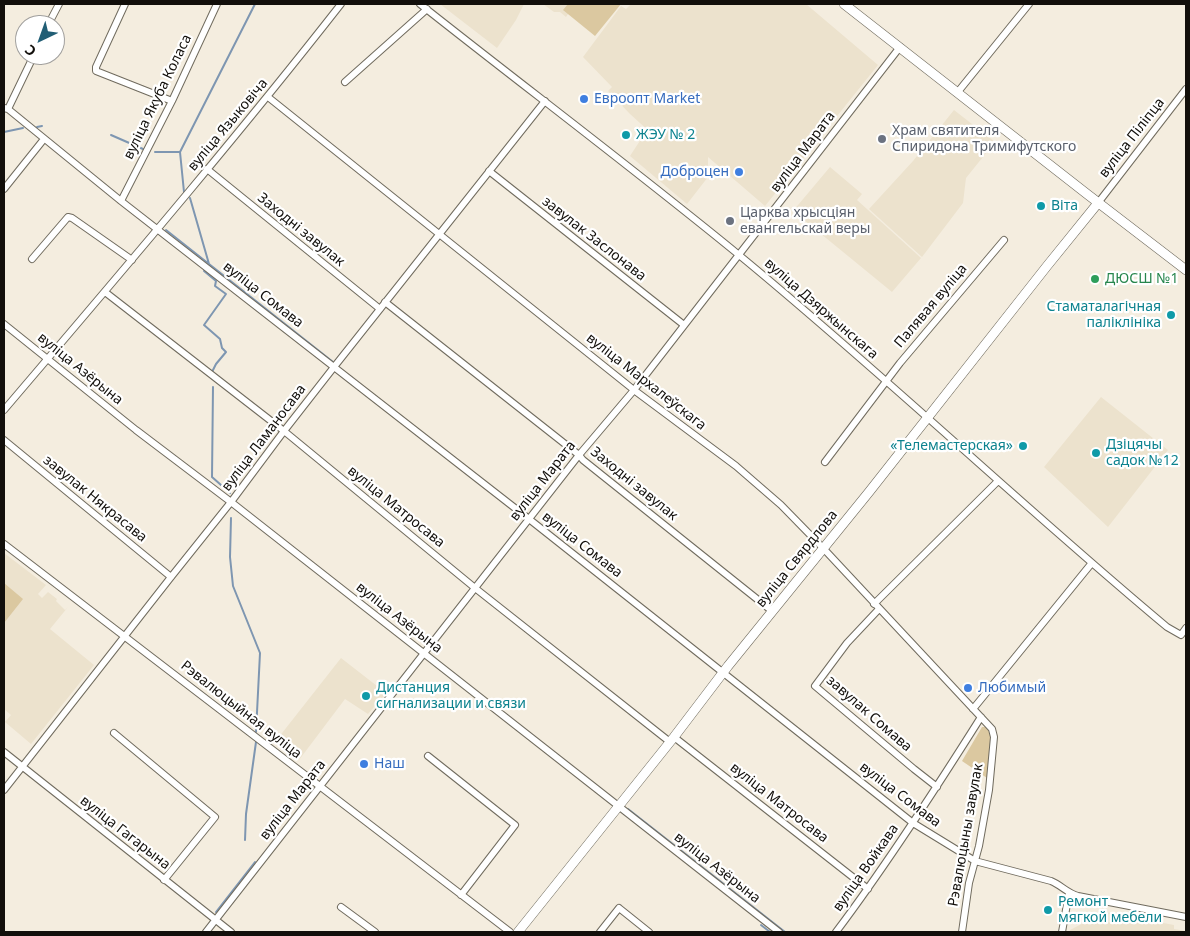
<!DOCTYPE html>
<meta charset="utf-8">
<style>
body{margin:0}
#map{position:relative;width:1190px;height:936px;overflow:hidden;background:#f4eddf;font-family:"Noto Sans",sans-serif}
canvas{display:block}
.frame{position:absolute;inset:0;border:5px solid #120f0b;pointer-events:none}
.north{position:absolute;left:15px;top:15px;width:50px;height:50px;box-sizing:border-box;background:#fff;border:1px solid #a09f9d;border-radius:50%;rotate:222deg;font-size:14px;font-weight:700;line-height:20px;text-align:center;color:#120f0b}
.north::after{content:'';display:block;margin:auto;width:18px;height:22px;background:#215e75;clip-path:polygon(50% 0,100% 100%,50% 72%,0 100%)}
</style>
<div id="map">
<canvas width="1190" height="936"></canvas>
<div class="frame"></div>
<div class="north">С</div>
</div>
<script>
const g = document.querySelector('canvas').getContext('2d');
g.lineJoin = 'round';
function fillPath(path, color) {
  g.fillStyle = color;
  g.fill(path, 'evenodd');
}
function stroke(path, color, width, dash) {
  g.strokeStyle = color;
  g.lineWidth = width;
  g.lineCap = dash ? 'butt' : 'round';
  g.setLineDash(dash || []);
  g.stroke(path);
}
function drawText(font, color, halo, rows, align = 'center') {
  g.font = font + ' "Noto Sans",sans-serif';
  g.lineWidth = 4.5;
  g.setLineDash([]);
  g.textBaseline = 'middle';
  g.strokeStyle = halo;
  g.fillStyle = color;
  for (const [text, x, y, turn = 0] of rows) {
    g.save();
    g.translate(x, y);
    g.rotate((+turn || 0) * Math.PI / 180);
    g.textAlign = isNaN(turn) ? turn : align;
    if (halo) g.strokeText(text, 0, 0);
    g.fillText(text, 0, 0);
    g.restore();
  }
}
fillPath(new Path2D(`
 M440,4H524L516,20L497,48Z
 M543,4H575L566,17L560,12H554Z
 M631,4H806L878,65L765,206L708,157V165L704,171L708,177L687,204L630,156L645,133H651L630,114L608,91L612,87L583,57L621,6L626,9Z
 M954,110L995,142L966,178L963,203L922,257L869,209L913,161Z
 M830,167L862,194L857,200L921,258L892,292L793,211Z
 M1101,397L1168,450L1108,527L1044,467Z
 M4,553L46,585L38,594L42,598L48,592L57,599L56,601L65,610L68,607L50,629L94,665L31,744L5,722L11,715L4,709Z
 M341,658L386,693L368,714L345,699L299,760L275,742Z
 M1105,912L1174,925V929L1186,931V932H1070V930Z`), '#ece2cd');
fillPath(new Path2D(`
 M568,4H621L595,36L563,10Z
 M4,583L23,599L4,623Z
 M982,727H986L991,733L987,778L962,761Z`), '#dbc8a0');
stroke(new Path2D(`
 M37,127L42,126
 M4,132L23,128
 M111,135L143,149
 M155,152H180L255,4
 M180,152L184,192
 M190,198L209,264
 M166,230L333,362
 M204,271L216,281L215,286L226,294L204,325L220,339L222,348L226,352L216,364L211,374
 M213,387L212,477L230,493
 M231,518L230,557L233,586L260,653L256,732
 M628,809L785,932
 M245,840L246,814L256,742
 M216,912L255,862
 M761,925L770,932`), '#7e96b1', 2);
const minor = new Path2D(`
 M125,4L96,67V71L172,101
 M420,4C526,88 634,169 739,255C885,375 1022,506 1167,627L1181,635L1186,628
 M48,25L59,4
 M345,82L427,9
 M957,93L1029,4
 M268,97L634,390L736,466L781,505L823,548L992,729L994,737L989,790L979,846L969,883L962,932
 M4,108L8,109L121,201L529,519L913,823L975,861L1051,881C1061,885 1067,893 1078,896L1186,917
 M8,109L34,55
 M207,169L380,309
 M489,171L684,325
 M4,189L44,139
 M121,201L172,101L217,4
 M1098,203L1186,89
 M32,259L68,217L72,218L132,260
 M105,292L284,431L475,588L670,742
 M385,302L579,455L583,460L772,611
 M4,324L136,430L231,502L779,932
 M4,410C118,276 233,142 341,4
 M4,440L171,577
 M825,462L900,363L1004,240
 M4,544L510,932
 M874,604L998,481
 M879,609L847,643L815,686L914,769L937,787
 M973,709L1091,564
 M114,733L215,817L164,880
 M674,737L868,889
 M4,752L231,932
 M428,756L515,825L461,895
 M4,790L171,577L231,502L284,431L334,367L545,101
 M341,907L375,932
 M206,932L579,455L634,390L900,47
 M600,932L619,908L649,932
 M836,932C888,863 935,790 981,717
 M1062,932L1069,893`);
const major = new Path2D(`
 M844,4L1087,194L1186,270
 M518,932L674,737L728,666L869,492L1047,266L1098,203`);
stroke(minor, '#706b5e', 8);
stroke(major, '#706b5e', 10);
stroke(minor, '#fff', 6);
stroke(major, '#fff', 9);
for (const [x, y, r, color] of [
 [584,99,5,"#3f7fe0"],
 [626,135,5,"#0f9aa8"],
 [882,139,5,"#6b7280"],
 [739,172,5,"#3f7fe0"],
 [1041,206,5,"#0f9aa8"],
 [730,221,5,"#6b7280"],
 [1095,279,5,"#2e9e5b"],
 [1171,315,5,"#0f9aa8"],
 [1023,446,5,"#0f9aa8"],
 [1096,453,5,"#0f9aa8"],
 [968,688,5,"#3f7fe0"],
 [366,696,5,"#0f9aa8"],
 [364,764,5,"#3f7fe0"],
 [1048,910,5,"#0f9aa8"]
]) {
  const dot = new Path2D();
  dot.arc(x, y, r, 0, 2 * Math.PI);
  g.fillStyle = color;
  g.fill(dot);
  stroke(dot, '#fff', 2);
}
drawText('14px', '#120f0b', '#fff', [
 ["вуліца Якуба Коласа",158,97,-64],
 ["вуліца Языковіча",228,125,-50],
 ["вуліца Піліпца",1132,138,-52],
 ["вуліца Марата",803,152,-53],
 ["Заходні завулак",301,230,39],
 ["завулак Заслонава",594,239,38],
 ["вуліца Сомава",263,295,38],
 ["Палявая вуліца",931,306,-50],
 ["вуліца Дзяржынскага",821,309,41],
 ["вуліца Азёрына",80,369,39],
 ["вуліца Мархалеўскага",646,382,38],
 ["вуліца Ламаносава",264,438,-53],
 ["вуліца Марата",543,481,-52],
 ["Заходні завулак",634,484,39],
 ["завулак Някрасава",95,499,39],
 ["вуліца Матросава",396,507,39],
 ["вуліца Сомава",582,545,38],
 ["вуліца Свярдлова",797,559,-51],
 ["вуліца Азёрына",399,618,38],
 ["Рэвалюцыйная вуліца",241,710,38],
 ["завулак Сомава",869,714,41],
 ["вуліца Сомава",900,795,37],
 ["вуліца Марата",293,800,-52],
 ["вуліца Матросава",779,803,38],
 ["вуліца Гагарына",125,833,38],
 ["Рэвалюцыны завулак",966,835,-80],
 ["вуліца Азёрына",717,868,38],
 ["вуліца Войкава",866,868,-55]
]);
drawText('14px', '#366cbe', '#fff', [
 ["Евроопт Market",594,99],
 ["Доброцен",729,172,"right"],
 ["Любимый",978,688],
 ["Наш",374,764]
], 'left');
drawText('14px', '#5b616d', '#fff', [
 ["Храм святителя",892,131],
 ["Спиридона Тримифутского",892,147],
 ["Царква хрысціян",740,213],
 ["евангельскай веры",740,229]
], 'left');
drawText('14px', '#0d838f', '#fff', [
 ["ЖЭУ № 2",636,135],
 ["Віта",1051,206],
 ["Стаматалагічная",1161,307,"right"],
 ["паліклініка",1161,323,"right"],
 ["Дзіцячы",1106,445],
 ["садок №12",1106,461],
 ["«Телемастерская»",1013,446,"right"],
 ["Дистанция",376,688],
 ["сигнализации и связи",376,704],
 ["Ремонт",1058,902],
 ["мягкой мебели",1058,918]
], 'left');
drawText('14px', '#27864d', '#fff', [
 ["ДЮСШ №1",1105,279]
], 'left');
</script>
